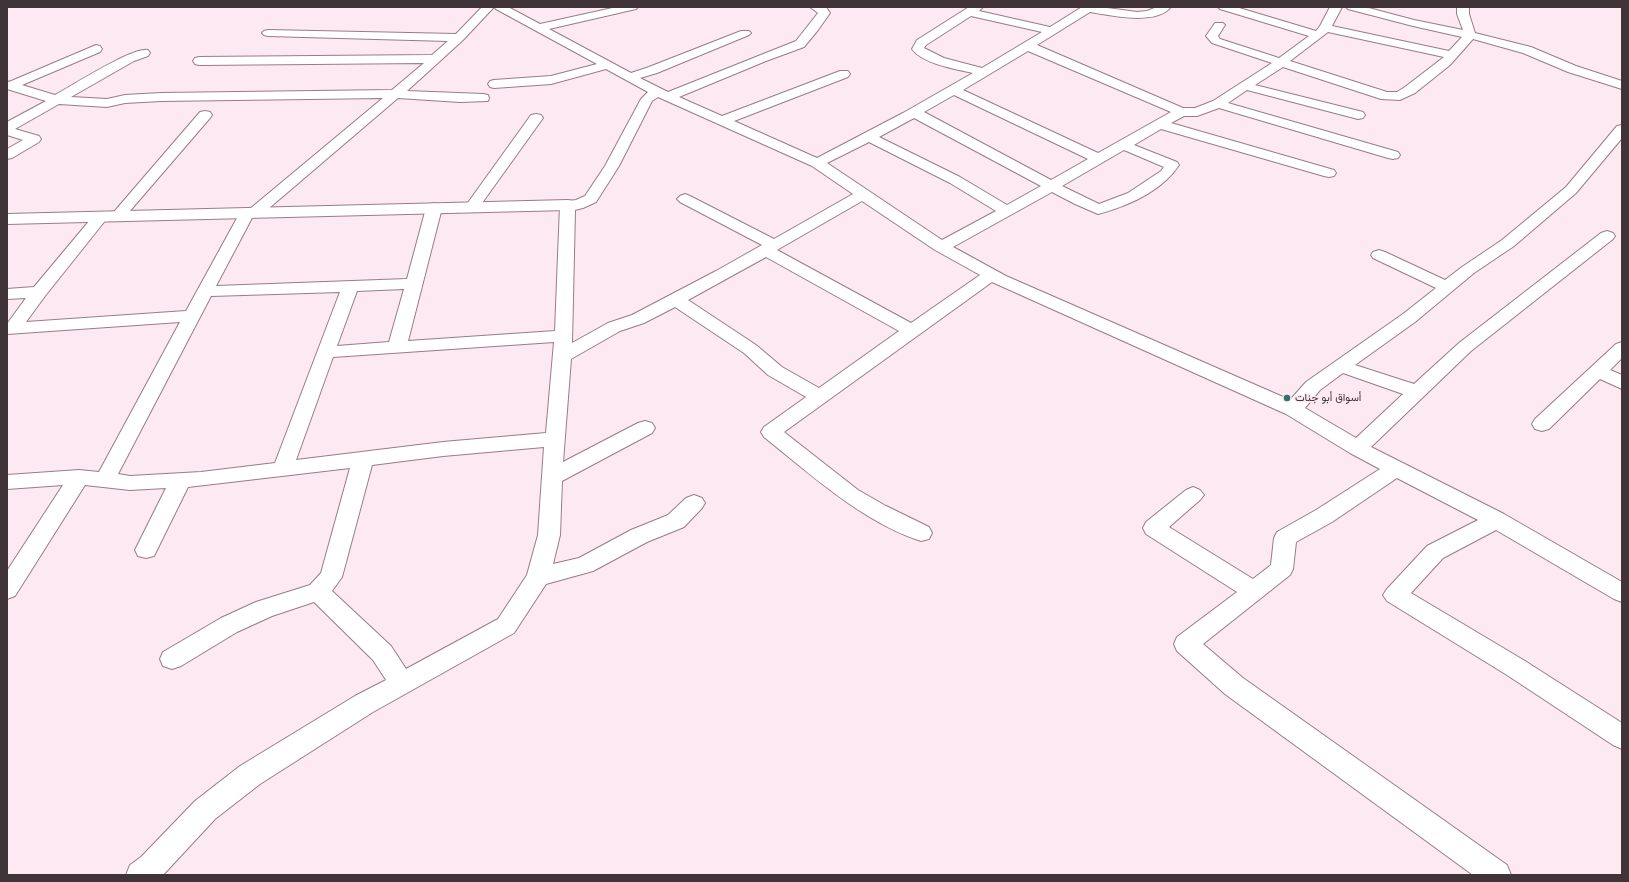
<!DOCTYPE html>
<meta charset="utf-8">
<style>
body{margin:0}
#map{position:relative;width:1629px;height:882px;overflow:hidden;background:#fce9f1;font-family:Poppins,sans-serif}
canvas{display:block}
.frame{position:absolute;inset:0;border:8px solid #403439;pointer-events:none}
</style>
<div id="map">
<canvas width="1629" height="882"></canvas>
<div class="frame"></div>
</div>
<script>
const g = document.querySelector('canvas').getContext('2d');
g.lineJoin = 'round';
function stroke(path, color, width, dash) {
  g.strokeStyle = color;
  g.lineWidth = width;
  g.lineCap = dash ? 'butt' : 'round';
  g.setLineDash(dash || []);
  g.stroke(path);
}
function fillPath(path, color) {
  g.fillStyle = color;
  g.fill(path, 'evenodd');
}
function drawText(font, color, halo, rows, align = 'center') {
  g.font = font + ' Poppins,Vazirmatn,sans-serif';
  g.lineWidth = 3;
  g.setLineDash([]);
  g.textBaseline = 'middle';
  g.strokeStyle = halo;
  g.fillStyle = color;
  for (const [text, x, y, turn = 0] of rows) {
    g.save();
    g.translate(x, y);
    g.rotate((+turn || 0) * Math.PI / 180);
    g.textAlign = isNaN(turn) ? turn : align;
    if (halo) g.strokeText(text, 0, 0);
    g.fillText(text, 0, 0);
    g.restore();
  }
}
const street = new Path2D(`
 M482,7H494L463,40L407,91L483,94L488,95L489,98L488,101L460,102L398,98L261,215L253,216L216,286L407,279L426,208L429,205L434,203L439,205L442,208L408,341L555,331L560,205L563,202L576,200L585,196L605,166L641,99L648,92L606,69L551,84L494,88L490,87L488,84L490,81L494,80L551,76L597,64L496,9L494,7H508L540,24L617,7H638L636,9L549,29L631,73L649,67L741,31H749L751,33L749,35L657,73L640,78L668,92L796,41L818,13L810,7H826L830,13L818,30L804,47L766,61L679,97L722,116L840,71H848L850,74L848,77L734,121L817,158L903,113L973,73C956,69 923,64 912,49L917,40L969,7H983L979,11L1050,27L1082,7H1100L1137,12L1147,11L1157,7H1171C1156,26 1109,15 1090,12L1037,45L1183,108H1195L1213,101L1272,63L1212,43L1206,36L1215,23H1223L1225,25L1218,36L1220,39L1279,58L1309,36L1220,9L1218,7H1236L1316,31L1320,26L1330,7H1342L1332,26L1449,51L1462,37L1413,26L1348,9L1346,7H1365L1414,20L1463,30L1457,14V7H1469V14L1475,33L1531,47L1576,66L1622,81V89L1568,72L1523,53L1473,39L1450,65L1415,93L1400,100L1381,99L1283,67L1255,85L1363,112L1365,115L1363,118L1358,119L1247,90L1228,103L1398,152L1400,155L1398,158L1393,159L1388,158L1219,108L1197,116H1184L1171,123L1334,170L1336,173L1334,176L1329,177L1324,176L1161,129L1134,145L1177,162L1179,165C1162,191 1128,206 1098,214L1075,204L1052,192L953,247L1006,276L1290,400L1306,382L1403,314L1436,288L1373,258L1371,255L1373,252L1379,250L1385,252L1445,280L1462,267L1502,240L1566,187L1617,126L1622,125V138L1576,193L1514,246L1474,273L1415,322L1355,365L1414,384L1459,343L1601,233L1607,231L1613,233L1615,236L1613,239L1471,351L1371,447L1504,514L1622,582V602L1614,599L1496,530L1443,558L1411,593L1525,661L1622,723V749L1613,745L1507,675L1387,601L1383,595L1387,589L1427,546L1478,520L1397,478L1332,522L1296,542L1293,569L1290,575L1203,644L1243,678L1507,865L1511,875H1473L1225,694L1177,651L1174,644L1177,637L1237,592L1146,534L1143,528L1146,522L1186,490L1193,487L1200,490L1204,495L1200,500L1169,527L1253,579L1271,565L1274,538L1277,532L1316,510L1380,469L1350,453L1286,414L992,282L784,432L858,490L886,506L929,527L932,533L929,539L921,541C864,523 810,474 764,437L761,432L764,427L806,397L768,375L744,353L675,307L644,323L620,331L571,359L563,462L638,423L645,421L652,423L655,428L652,433L562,481L560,535L553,564L579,558L631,530L668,515L686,498L694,495L702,498L705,503L702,508L684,527L647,542L593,571L546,584L514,633L373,712L260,784L215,819L163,875H126L130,865L141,857L195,801L240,766L355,696L386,680L373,660L314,602L272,616L237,632L181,666L172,669L163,666L160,659L163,652L221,618L256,602L310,585L321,573L350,468L188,487L154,556L146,558L138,556L135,550L166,488L130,490L85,485L15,596L7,599V571L63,485L7,489V475L79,470L99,472L180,322L7,334V324L26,298L7,299V289L34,287L95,214L100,212L105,214L108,217L45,296L26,322L186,311L242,209L251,208L383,98L161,101L125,103L107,107L59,104L15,129L39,136L41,139L39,142L12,158L7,159V149L23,140L7,135V122L46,101L7,89V81L9,82L96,45L100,46L102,49L100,52L22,85L55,95C72,86 132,47 148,50L150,53L148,56L134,61L71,97L107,99L125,95L161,93L392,90L424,63L199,65L195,64L193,61L195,58L199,57L432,55L448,41L268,36L264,35L262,33L264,31L268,30L456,34ZM971,16L1042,32L982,68L944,58L924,48L926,45ZM1328,32L1444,57L1405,87L1397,92H1387L1290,61ZM1028,51L1171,112L1098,153L963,90ZM954,95L1088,159L1051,180L924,112ZM658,97L812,166L853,194L774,239L690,196L685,194L680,196L677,199L680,202L762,245L716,271L632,315L608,323L572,343L575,210L583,208L596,202L619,166L652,101ZM914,118L1041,186L1007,205L960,177L879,137ZM869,142L950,183L996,211L942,240L827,163ZM1124,150L1164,167L1161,171L1128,193L1099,204L1062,186ZM862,201L935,250L980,275L911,323L777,250ZM766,257L899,331L819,388L782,367L756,345L688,300ZM404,289L389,342L337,346L357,291ZM340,292L275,463L201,472L130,476L118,474L211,296ZM554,342L546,433L443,442L296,460L333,357ZM1343,373L1403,394L1356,438L1305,408L1320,390ZM544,447L538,535L527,575L498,619L406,669L391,646L332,591L342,577L372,465L443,456Z
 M205,111L210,112L212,115L210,118L123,219L118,221L113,219L110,216L113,213L200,112Z
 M536,114L541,115L543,118L477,210L472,212L467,210L464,207L467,204L531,115Z
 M1622,342V358L1610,370L1622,375V389L1600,379L1549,429L1542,431L1535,429L1532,424L1535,419L1616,344Z`);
const secondary = new Path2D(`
 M568,200L574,201L576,205L574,209L568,210L7,224V214Z`);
stroke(street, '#987c89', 2);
stroke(secondary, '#987c89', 2);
fillPath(street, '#fff');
fillPath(secondary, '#fff');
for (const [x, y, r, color] of [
 [1287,398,4,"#2d736a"]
]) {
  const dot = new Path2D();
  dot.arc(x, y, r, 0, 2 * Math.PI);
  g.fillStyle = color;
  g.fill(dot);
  stroke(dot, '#fce9f1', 1.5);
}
drawText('11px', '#403439', '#fce9f1', [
 ["أسواق أبو جنات",1295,398]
], 'left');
</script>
